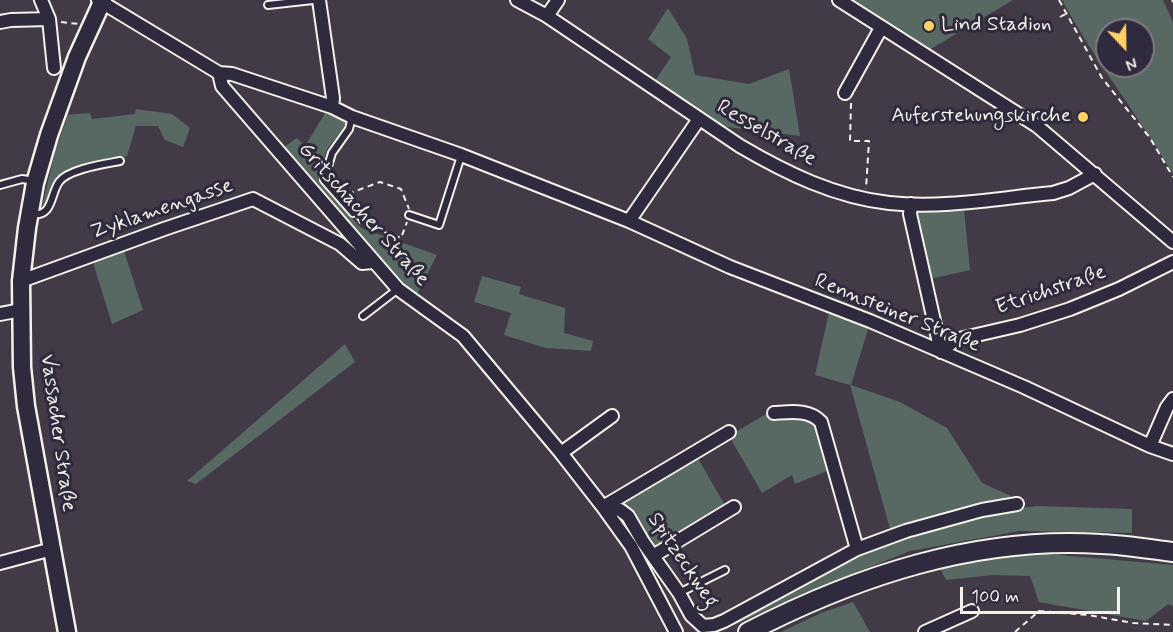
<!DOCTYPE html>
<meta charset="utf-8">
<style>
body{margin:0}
#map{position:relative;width:1173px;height:632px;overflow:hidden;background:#433a48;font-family:Mynerve,sans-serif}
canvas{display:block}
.north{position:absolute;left:1095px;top:18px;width:60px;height:60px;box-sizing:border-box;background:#2f2a3d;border:2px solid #7e7a81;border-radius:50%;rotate:158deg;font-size:16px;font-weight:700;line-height:24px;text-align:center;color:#f4f1e8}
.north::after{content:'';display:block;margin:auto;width:21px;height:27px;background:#ffd166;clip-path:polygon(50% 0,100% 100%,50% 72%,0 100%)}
.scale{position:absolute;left:960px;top:587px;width:160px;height:27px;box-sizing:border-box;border:3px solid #f4f1e8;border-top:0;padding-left:8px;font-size:18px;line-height:21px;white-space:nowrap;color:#f4f1e8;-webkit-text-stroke:4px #2f2a3d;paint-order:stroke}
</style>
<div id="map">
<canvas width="1173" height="632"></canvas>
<div class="north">N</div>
<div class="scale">100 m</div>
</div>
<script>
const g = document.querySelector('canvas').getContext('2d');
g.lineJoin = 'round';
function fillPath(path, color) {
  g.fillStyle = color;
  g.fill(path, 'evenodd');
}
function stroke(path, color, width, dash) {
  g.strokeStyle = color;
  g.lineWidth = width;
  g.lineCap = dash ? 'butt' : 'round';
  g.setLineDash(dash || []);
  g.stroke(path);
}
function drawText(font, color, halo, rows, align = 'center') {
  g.font = font + ' Mynerve,sans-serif';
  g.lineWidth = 6;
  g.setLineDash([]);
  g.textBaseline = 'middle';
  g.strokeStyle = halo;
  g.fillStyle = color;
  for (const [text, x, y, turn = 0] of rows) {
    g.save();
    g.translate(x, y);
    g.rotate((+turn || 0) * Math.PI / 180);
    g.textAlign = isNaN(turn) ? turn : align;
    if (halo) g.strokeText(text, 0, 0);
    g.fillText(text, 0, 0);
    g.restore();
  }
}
fillPath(new Path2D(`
 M847,0H1013L929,50Z
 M1062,0H1163L1173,22V174C1138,115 1095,61 1062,0ZM1107,30H1143V66H1107Z
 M668,8L687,39L695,75L749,84L789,69L800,136L720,126L655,81L671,57L648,39Z
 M136,109L172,114L190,128L183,147L165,140L158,126H136L127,156C109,160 70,163 59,178C52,187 53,200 42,207L55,152L68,115L90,113L92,119L135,114Z
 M327,110L347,120L343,129L327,149L319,179L320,183L361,228L437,255L416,296L399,286L284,147L297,138L305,146Z
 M964,209L970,270L930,279L916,214L918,210L937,211Z
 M123,248L143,310L112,324L92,259Z
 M482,276L521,287L519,294L565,308L564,333L593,341L591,351L546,348L504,335L511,313L474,302Z
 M829,312L869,326L851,385L900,402L947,428L982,483L1011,496L1003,502L890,529L850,385L815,375Z
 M345,344L355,362L196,484L187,481Z
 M771,411L802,416L815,423L832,469L795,484L792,475L762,493L729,436Z
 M696,455L726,507L656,548L650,546L619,505V502Z
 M1036,506L1132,509V533L1020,531L910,551L788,600L732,626L731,622L859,552L908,533L986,513Z
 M1037,553L1173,565V606L1168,604L1146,621L1039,602L1030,576L993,575L946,580L939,566Z
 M853,602L870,632H781L821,613Z`), '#576962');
const lane = new Path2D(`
 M268,5L313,0
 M352,117L349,129L332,153L324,180L353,213
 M0,185L22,179L35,181
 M32,214C53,217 50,195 59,182C68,169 105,164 120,161
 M409,215L439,225L461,156
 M363,316L398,289
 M679,593L725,570`);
const street = new Path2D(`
 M98,0L219,73L232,74L332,107L352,117L461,155L629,221L730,267L870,321L1024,387L1150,446L1173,454
 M319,0L333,98L332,107
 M517,0L547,16L740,146C786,173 835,197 889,203C943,209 999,198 1053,193L1069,188L1095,174
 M839,0L1037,126L1173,242
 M547,16L558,0
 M49,19L54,68
 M0,22L11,20L49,19L41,0
 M219,73L222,86L398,289L463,336L561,453L603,507L631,546L676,632
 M845,93L881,28
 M911,204L910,214L941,352L955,340L1020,325L1070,309L1119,289L1173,262
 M629,221L699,119
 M21,281L164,229L253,199L340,244L362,263L373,262
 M0,314L21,310
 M774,413C791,412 809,409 821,422L857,549
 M1150,446L1167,407L1173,399
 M561,453L612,416
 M603,507L620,510L628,516L643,542L679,593L691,615L703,626L714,625L724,621L857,549L906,531L982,510L1017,504
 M603,507L729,432
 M653,556L734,507
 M0,563L52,549
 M925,632L972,611`);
const secondary = new Path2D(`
 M67,632L26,406L22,367L21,281L27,228L35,183L49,135L77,57L103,0`);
const primary = new Path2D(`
 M748,632C857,576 976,536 1101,544C1125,545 1149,549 1173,552`);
stroke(lane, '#f4f1e8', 10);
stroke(street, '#f4f1e8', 16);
stroke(secondary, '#f4f1e8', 21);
stroke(primary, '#f4f1e8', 22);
stroke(new Path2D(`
 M1059,0L1102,78L1150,138L1173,177
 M1060,17L1067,13
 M61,22L79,24
 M851,103L850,141H869L866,189
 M351,197L353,192L380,182L401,189L409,209
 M357,218L360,223L401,238L407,222
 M1015,632L1039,611L1088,615L1133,623L1173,625`), '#f4f1e8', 2, [6, 4.5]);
stroke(lane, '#2f2a3d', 6);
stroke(street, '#2f2a3d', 12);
stroke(secondary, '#2f2a3d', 16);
stroke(primary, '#2f2a3d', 18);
stroke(new Path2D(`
 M1173,0V1`), '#f4f1e8', 3);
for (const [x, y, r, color] of [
 [929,26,6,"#ffd166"],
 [1083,117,6,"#ffd166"]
]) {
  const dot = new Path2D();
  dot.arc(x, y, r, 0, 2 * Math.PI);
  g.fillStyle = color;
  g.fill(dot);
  stroke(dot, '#2f2a3d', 2);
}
drawText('21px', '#f4f1e8', '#2f2a3d', [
 ["Lind Stadion",941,26],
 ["Auferstehungskirche",1071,117,"right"]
], 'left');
drawText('21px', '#f4f1e8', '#2f2a3d', [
 ["Resselstraße",766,134,30],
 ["Zyklamengasse",162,210,-19],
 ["Gritschacher Straße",363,215,48],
 ["Etrichstraße",1051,291,-19],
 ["Rennsteiner Straße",897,314,22],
 ["Vassacher Straße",57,433,82],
 ["Spitzeckweg",682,561,56]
]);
</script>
